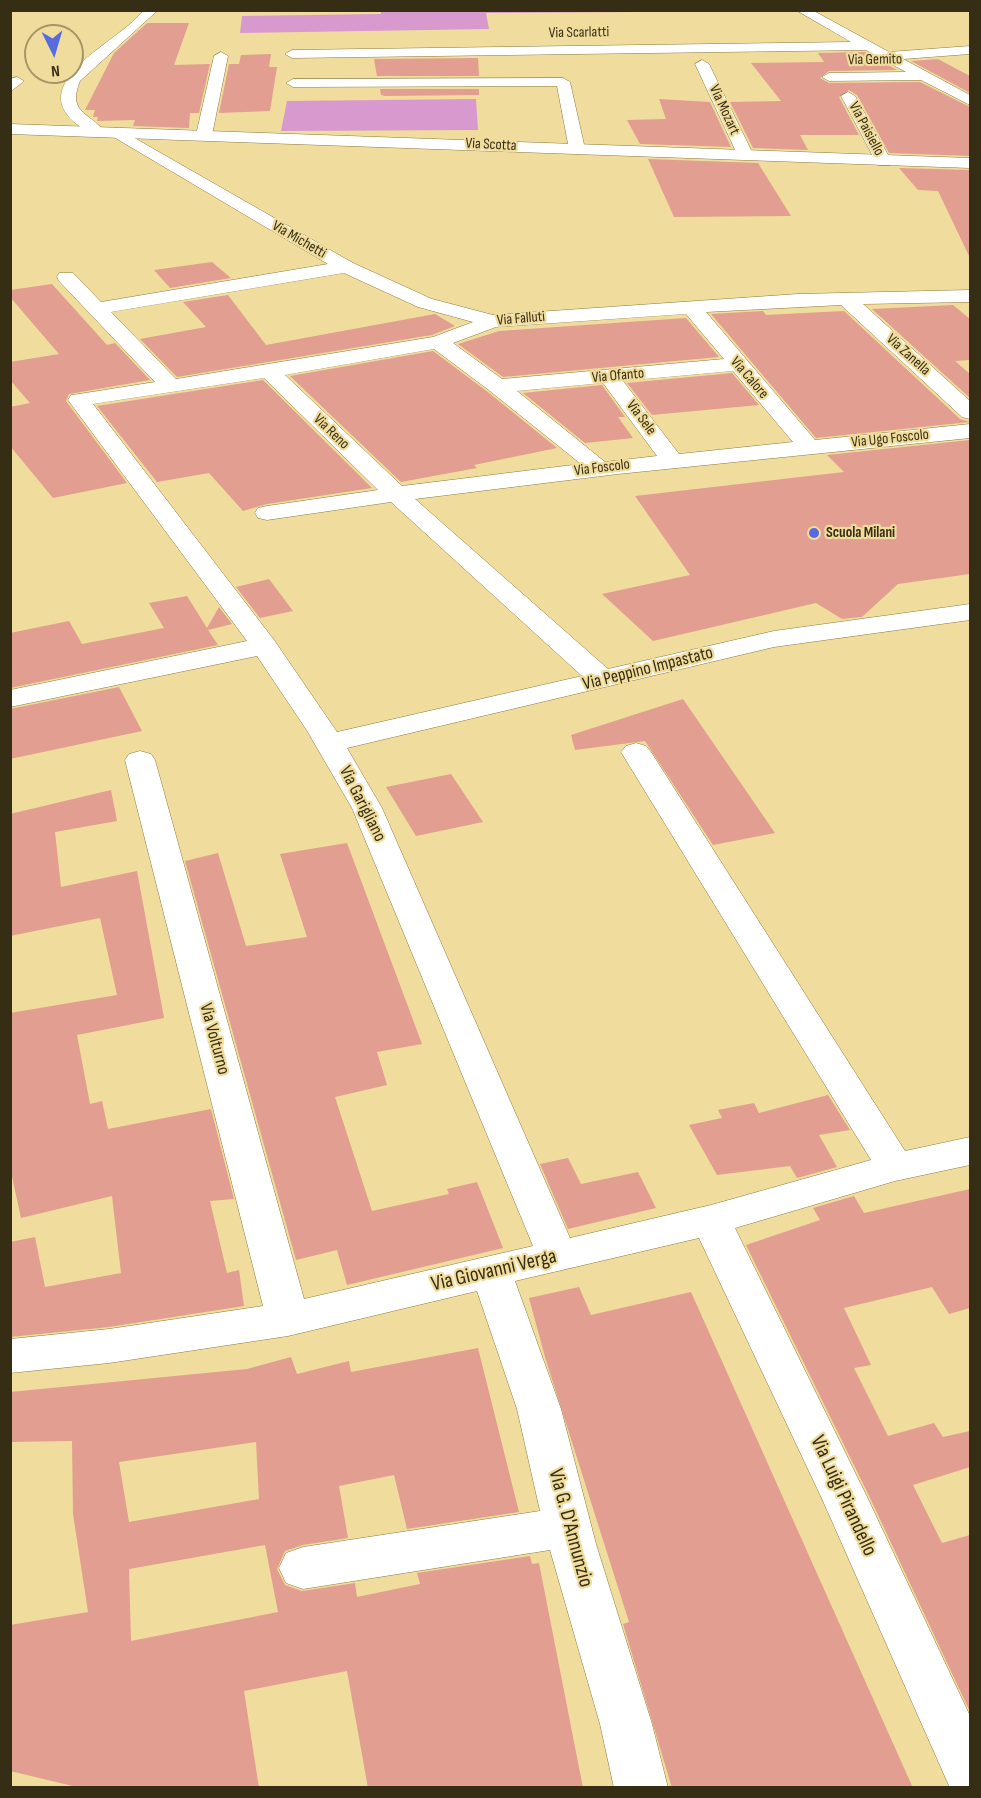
<!DOCTYPE html>
<style>
body{margin:0}
#map{position:relative;width:981px;height:1798px;overflow:hidden;background:#f0dc9d;font-family:"Sofia Sans Condensed",sans-serif}
canvas{display:block}
.frame{position:absolute;inset:0;border:12px solid #362e14;pointer-events:none}
.north{position:absolute;left:24px;top:24px;width:60px;height:60px;box-sizing:border-box;background:#f0dc9d;border:2px solid #a69666;border-radius:50%;rotate:175deg;font-size:16px;font-weight:700;line-height:24px;text-align:center;color:#362e14}
.north::after{content:'';display:block;margin:auto;width:21px;height:27px;background:#576ae0;clip-path:polygon(50% 0,100% 100%,50% 72%,0 100%)}
</style>
<div id="map">
<canvas width="981" height="1798"></canvas>
<div class="frame"></div>
<div class="north">N</div>
</div>
<script>
const g = document.querySelector('canvas').getContext('2d');
g.lineJoin = 'round';
function fillPath(path, color) {
  g.fillStyle = color;
  g.fill(path, 'evenodd');
}
function stroke(path, color, width, dash) {
  g.strokeStyle = color;
  g.lineWidth = width;
  g.lineCap = dash ? 'butt' : 'round';
  g.setLineDash(dash || []);
  g.stroke(path);
}
function drawText(font, color, halo, rows, align = 'center') {
  g.font = font + ' "Sofia Sans Condensed",sans-serif';
  g.lineWidth = 4.5;
  g.setLineDash([]);
  g.textBaseline = 'middle';
  g.strokeStyle = halo;
  g.fillStyle = color;
  for (const [text, x, y, turn = 0] of rows) {
    g.save();
    g.translate(x, y);
    g.rotate((+turn || 0) * Math.PI / 180);
    g.textAlign = isNaN(turn) ? turn : align;
    if (halo) g.strokeText(text, 0, 0);
    g.fillText(text, 0, 0);
    g.restore();
  }
}
fillPath(new Path2D(`
 M381,10H791V11L486,13L489,29L240,33L242,16L381,14Z
 M476,99L478,130L281,131L287,101Z`), '#d899ce');
fillPath(new Path2D(`
 M147,23H189L174,65L210,64L199,113H190L189,128L133,126L135,120L97,121L98,117H93L95,110H85L114,53Z
 M865,52L897,70L829,71L820,78L829,83L920,82L970,107V156L889,153L857,95L849,90L839,97L859,135H800L808,150L753,148L730,102L781,101L751,63L824,62L818,53Z
 M271,54L269,67H277L270,111L219,113L229,64H239L241,55Z
 M478,58L479,76H377L374,59Z
 M938,59L970,76V93L911,61Z
 M380,89H479V95L385,96L381,95Z
 M659,99L710,102L731,147L640,144L627,120L666,119Z
 M648,159L758,163L791,216L674,217Z
 M899,168L970,170V258L938,191L918,190Z
 M212,262L231,278L170,288L154,270Z
 M52,284L107,345L115,343L150,380L69,394L66,401L127,483L53,498L10,446V407L30,403L10,380V362L59,354L10,297V290Z
 M228,295L266,345L435,314L455,326L432,335L177,377L140,339L206,327L183,302Z
 M953,305L970,319V360L955,361L970,374V398L872,309Z
 M763,311L766,315L844,311L960,419L970,422L816,438L711,314Z
 M686,318L719,357L503,377L458,344L499,331Z
 M433,351L489,393L557,448L474,465L477,468L401,482L290,376Z
 M732,373L759,405L652,415L627,383Z
 M263,380L372,488L267,504L243,511L209,473L157,482L97,406Z
 M602,385L625,417H618L633,438L585,443L523,393Z
 M970,440V574L898,584L862,617L842,619L816,603L653,641L602,594L690,575L635,496L844,472L827,455Z
 M269,579L293,611L260,618L236,587Z
 M187,596L207,628L219,607L232,624L208,630L218,645L10,688V633L69,621L82,644L164,628L149,603Z
 M119,687L142,731L10,759V709Z
 M683,699L775,833L713,845L645,741L575,750L571,735Z
 M451,774L483,822L416,836L386,787Z
 M111,790L117,821L55,832L61,887L137,871L164,1018L77,1035L90,1104L102,1101L108,1129L211,1109L234,1199L210,1201L227,1273L239,1270L244,1306L109,1327L10,1337V1242L35,1237L45,1287L121,1273L112,1196L21,1218L10,1167V1013L117,995L100,918L10,936V814Z
 M347,843L422,1044L377,1052L387,1085L335,1097L372,1211L449,1194L447,1189L477,1182L503,1248L347,1285L337,1250L296,1260L185,861L218,853L246,946L307,937L280,854Z
 M828,1095L850,1130L819,1135L837,1167L797,1178L790,1166L717,1175L689,1125L722,1118L718,1110L754,1103L759,1113Z
 M568,1158L581,1184L638,1172L656,1208L568,1229L540,1164Z
 M970,1189V1308L949,1314L932,1287L844,1308L871,1365L854,1368L888,1436L934,1423L943,1437L970,1431V1467L913,1485L942,1543L970,1535V1712L871,1500L746,1245L820,1220L813,1208L854,1196L864,1213Z
 M579,1287L591,1315L691,1292L913,1788H672L623,1624L629,1622L545,1357L529,1298Z
 M478,1348L519,1512L407,1529L394,1475L339,1486L348,1538L303,1545L285,1551L277,1569L285,1585L302,1591L355,1583L357,1597L420,1584L417,1573L530,1556L532,1564L539,1563L583,1788H368L347,1671L244,1691L259,1788H81L10,1771V1625L88,1612L73,1514L72,1441L10,1442V1392L247,1369L291,1357L297,1374L349,1361L351,1372ZM256,1442L259,1499L129,1522L119,1462ZM265,1545L278,1612L131,1641L129,1569Z`), '#e29e90');
const minor = new Path2D(`
 M144,10H158L80,81C67,113 89,112 105,132L102,135C92,138 86,131 78,125C31,90 94,53 120,32C129,26 136,18 144,10Z
 M796,10H812L889,52L970,46V54L903,59L970,95V105L921,80L829,81L822,77L829,73L906,72L866,50L292,58L285,54L292,50L851,42Z
 M221,52L228,56L212,135L204,140L196,135L214,56Z
 M702,60L709,64L754,156L752,159H740L738,156L695,64Z
 M17,77L24,81L10,92V79Z
 M563,78L570,82L585,149L577,154L569,149L557,86L293,87L286,83L293,79Z
 M848,92L855,96L892,162L890,165H878L876,162L841,96Z
 M117,128L353,263L432,299L493,315L798,294L970,290V302L863,304L970,401V419L962,417L841,305L706,312L815,440L970,424V438L618,474L415,499L608,669L774,631L970,604V620L774,647L347,748L382,808L570,1238L711,1205L871,1160L621,752L626,746L636,743L646,746L651,752L905,1151L970,1137V1165L895,1181L735,1228L869,1501L970,1716V1788H950L823,1501L699,1238L515,1281L561,1409L596,1544L652,1724L668,1788H614L600,1724L550,1550L303,1589L286,1583L279,1568L286,1553L303,1547L540,1511L517,1409L477,1291L288,1336L109,1363L10,1373V1339L109,1329L263,1306L125,760L129,754L140,751L151,754L155,760L304,1299L533,1246L352,808L306,729L257,656L10,707V690L247,641L68,400L71,395L79,394L155,382L59,281L57,277L59,273H73L101,302L328,264L112,136L109,133L112,130ZM344,273L418,307L473,322L433,337L176,379L111,312ZM686,314L724,359L502,379L453,343L496,327ZM434,349L490,391L581,464L402,486L285,375ZM733,371L793,442L679,454L623,381ZM264,378L378,490L267,506L258,508L255,513L258,518L267,520L391,502L582,676L337,732L274,640L93,404ZM603,383L657,456L605,462L517,391Z`);
const tertiary = new Path2D(`
 M10,124L970,158V168L10,134Z`);
stroke(minor, '#8d7a3d', 1);
stroke(tertiary, '#8d7a3d', 1);
fillPath(minor, '#fff');
fillPath(tertiary, '#fff');
for (const [x, y, r, color] of [
 [814,533,6,"#576ae0"]
]) {
  const dot = new Path2D();
  dot.arc(x, y, r, 0, 2 * Math.PI);
  g.fillStyle = color;
  g.fill(dot);
  stroke(dot, '#f0dc9d', 2);
}
drawText('15px', '#362e14', '#f0dc9d', [
 ["Via Scarlatti",579,33,-1],
 ["Via Gemito",875,60,-1],
 ["Via Mozart",724,110,65],
 ["Via Paisiello",866,129,62],
 ["Via Scotta",491,145,3],
 ["Via Michetti",299,240,30],
 ["Via Falluti",521,319,-5],
 ["Via Zanella",908,355,42],
 ["Via Ofanto",618,376,-5],
 ["Via Calore",749,378,49],
 ["Via Sele",641,418,53],
 ["Via Reno",331,432,44],
 ["Via Ugo Foscolo",890,439,-6],
 ["Via Foscolo",602,468,-7]
]);
drawText('bold 15px', '#362e14', '#f0dc9d', [
 ["Scuola Milani",826,533]
], 'left');
drawText('18px', '#362e14', '#f0dc9d', [
 ["Via Peppino Impastato",648,669,-14],
 ["Via Garigliano",362,804,63],
 ["Via Volturno",214,1039,75]
]);
drawText('21px', '#362e14', '#f0dc9d', [
 ["Via Giovanni Verga",494,1271,-13],
 ["Via Luigi Pirandello",843,1496,65],
 ["Via G. D'Annunzio",570,1528,75]
]);
</script>
